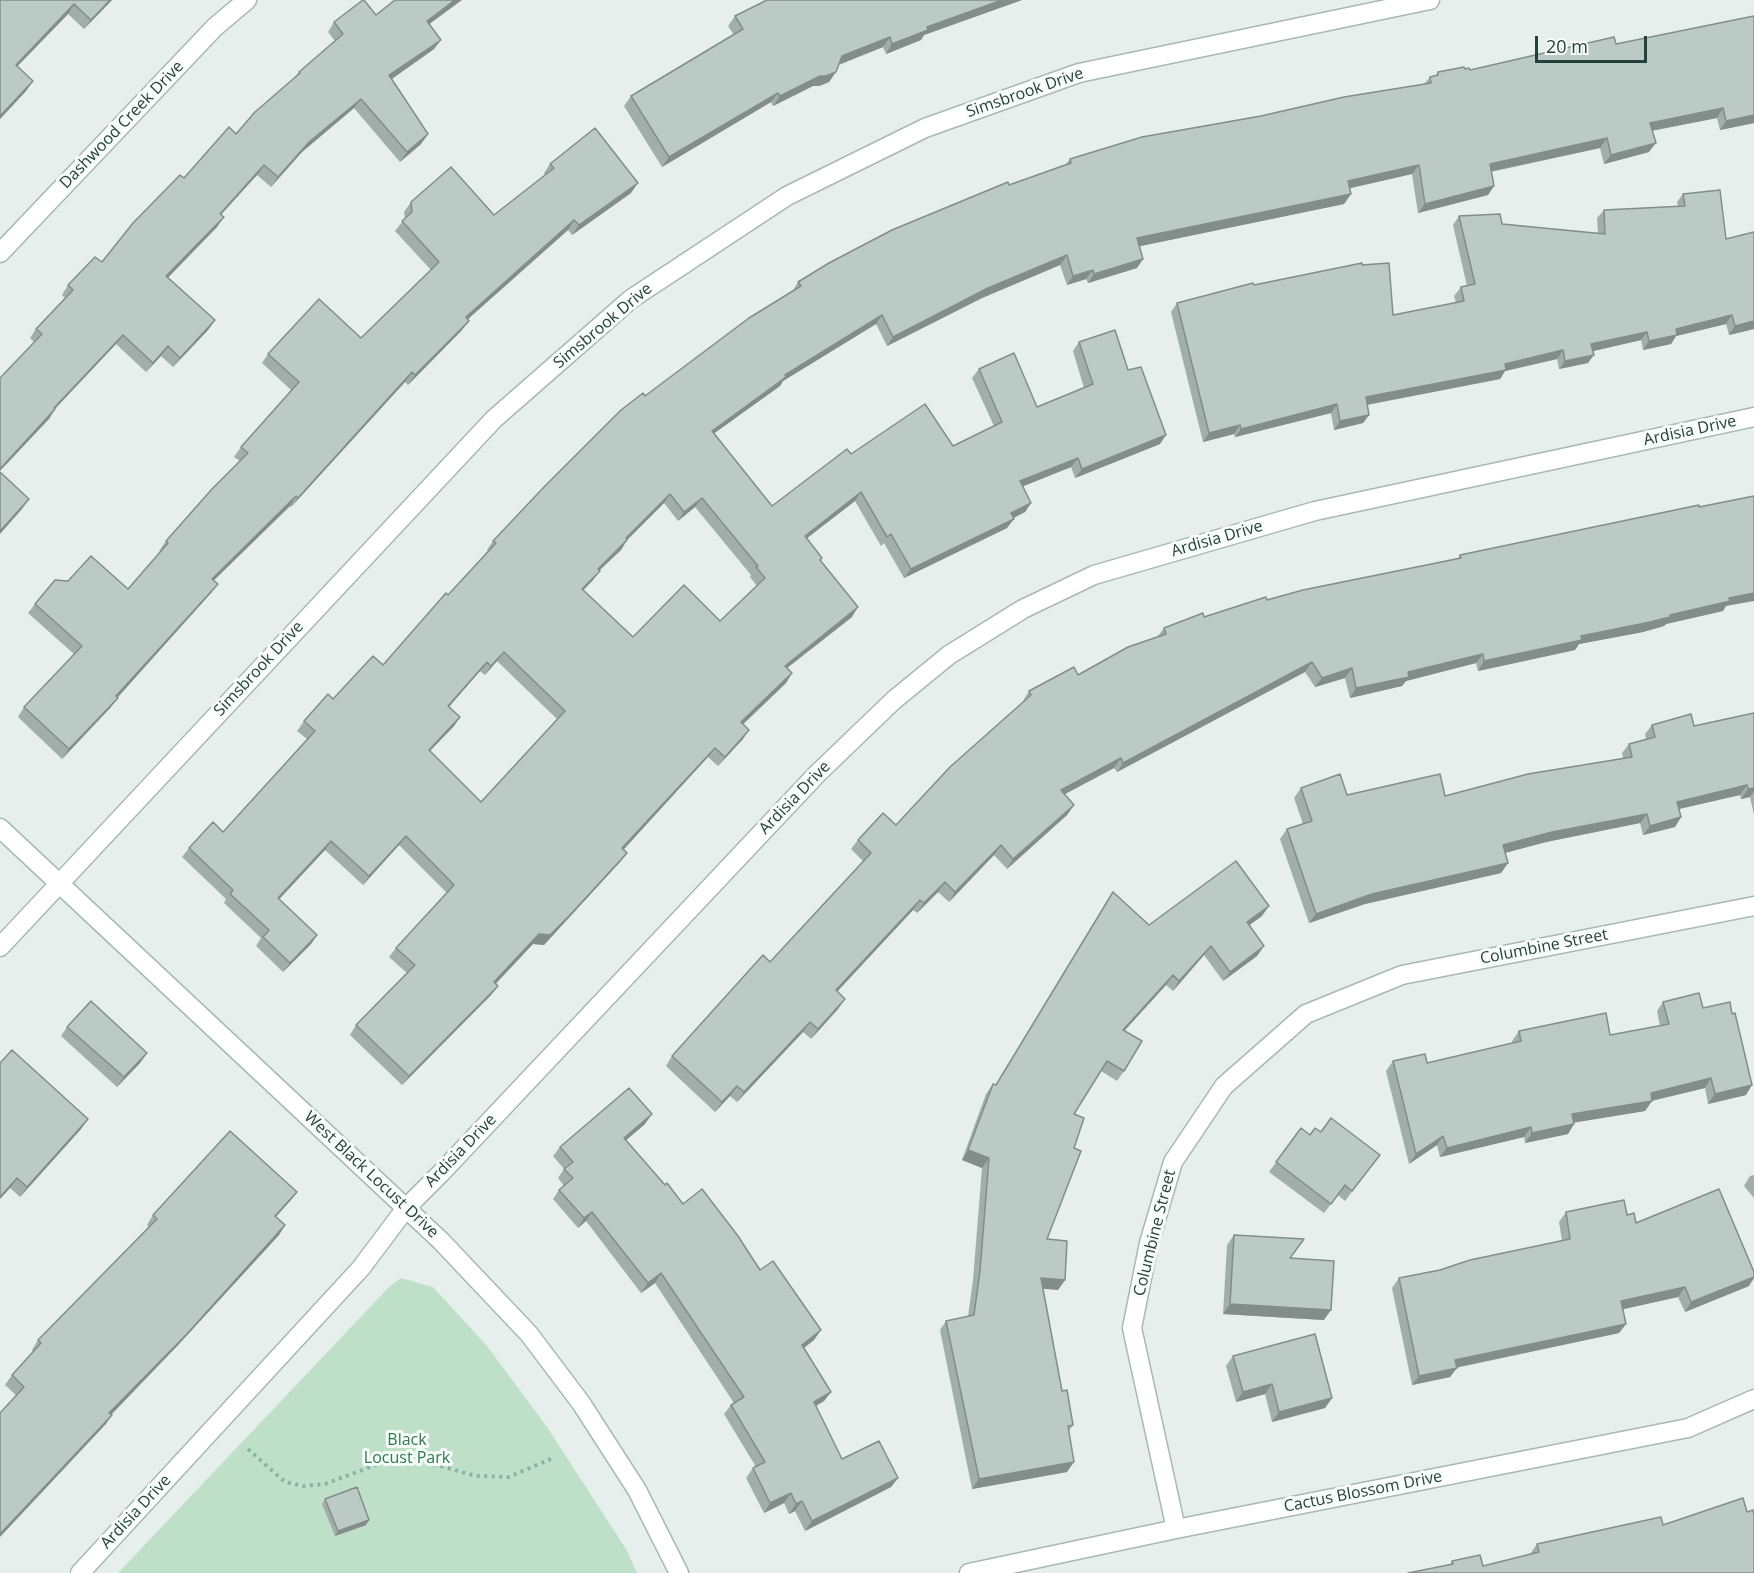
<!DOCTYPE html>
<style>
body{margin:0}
#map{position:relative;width:1754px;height:1573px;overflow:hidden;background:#e6efeb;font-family:"Open Sans",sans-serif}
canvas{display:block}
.scale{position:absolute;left:1535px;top:36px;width:112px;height:27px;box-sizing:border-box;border:3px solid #24423a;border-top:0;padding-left:8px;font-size:18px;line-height:21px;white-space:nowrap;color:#24423a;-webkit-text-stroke:4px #f7fbf9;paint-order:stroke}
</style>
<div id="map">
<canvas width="1754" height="1573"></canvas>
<div class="scale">20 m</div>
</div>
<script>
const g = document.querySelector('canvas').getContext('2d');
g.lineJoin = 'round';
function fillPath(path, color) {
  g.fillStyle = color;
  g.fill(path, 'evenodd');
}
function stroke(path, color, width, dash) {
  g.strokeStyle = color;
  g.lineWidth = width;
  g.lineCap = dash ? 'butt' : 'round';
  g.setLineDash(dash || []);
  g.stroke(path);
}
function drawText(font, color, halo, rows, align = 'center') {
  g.font = font + ' "Open Sans",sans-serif';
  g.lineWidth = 6;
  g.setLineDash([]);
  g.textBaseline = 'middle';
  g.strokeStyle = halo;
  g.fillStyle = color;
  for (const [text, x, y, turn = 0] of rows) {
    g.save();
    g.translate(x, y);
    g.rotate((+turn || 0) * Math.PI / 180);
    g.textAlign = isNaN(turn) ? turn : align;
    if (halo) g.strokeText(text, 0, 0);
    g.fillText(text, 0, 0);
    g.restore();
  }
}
fillPath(new Path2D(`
 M401,1278L433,1287L487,1346L547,1427L626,1549L637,1573H118L390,1286Z`), '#bfe0c8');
const street = new Path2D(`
 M0,253L215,27L247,0
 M0,947L494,419L631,299L787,196L925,128L1079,73L1430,0
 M1176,1529L1132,1328L1149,1243L1173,1162L1224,1086L1306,1014L1402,975L1754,906
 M80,1573L361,1268L406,1208L440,1174L817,774L894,700L949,655L1023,609L1094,575L1315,511L1754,417
 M969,1573L1176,1529L1688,1428L1754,1399`);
const secondary = new Path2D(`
 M0,828L441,1241L529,1334L581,1403L637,1490L679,1573`);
stroke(street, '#a8b8b2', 21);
stroke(secondary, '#a4bbb3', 21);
stroke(new Path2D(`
 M248,1449L285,1482L303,1486L325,1484L381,1463L403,1462L430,1463L476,1476L509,1477L553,1458`), '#86b3a5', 4, [3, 4.5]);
stroke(street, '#fff', 18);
stroke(secondary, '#fff', 18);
fillPath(new Path2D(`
 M0,0H112L84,29L68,14L17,66L33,81L26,91L0,119Z
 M767,0H1022L924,35L921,40L886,54L883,47L839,65L829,82L819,86H813L773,106L771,102L662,167L624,106L631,96L734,35L728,26L735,16Z
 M376,15L429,24L434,49L392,79L428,134L421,144L400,162L354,108L302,152L271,187L257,175L221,215L217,227L168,277L215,320L208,330L173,367L161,356L146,372L116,344L55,409L49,419L34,342L30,338L36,329L65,298L62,295L68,285L102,262L184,178L236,134L293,79L299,72L335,41L328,32L334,22Z
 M1616,44L1754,123L1720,130L1717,118L1652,131L1649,152L1604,164L1600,148L1491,172L1494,186L1488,195L1418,213L1412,174L1350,188L1351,194L1344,204L1140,246L1143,259L1137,268L1088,283L1086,279L1067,285L1060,265L982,298L887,346L876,324L783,381L780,386L714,433L772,506L851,454L953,446L994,426L972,378L979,369L1037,407L1084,388L1073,351L1079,342L1128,370L1160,444L1075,478L1071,467L1023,486L1031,503L1025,512L1013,518L1007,528L904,578L884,543L881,546L855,501L807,538L821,560L852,617L787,668L792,673L786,683L743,724V739L718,766L708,757L623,849L627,853L620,862L563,924L544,945L533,944L495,984L498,986L491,995L402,1085L350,1035L356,1025L407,973L389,957L396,948L447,893L399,845L363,885L325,850L279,899L317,935L311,944L283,972L256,946L261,938L224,903L226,899L182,857L189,848L223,832L307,739L297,731L304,721L333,699L383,665L448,595L488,551L487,550L493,541L645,396L792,292L798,282L1009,185L1066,164L1070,159L1261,116L1424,84L1430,77L1436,75L1438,72L1465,69L1470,70ZM664,503L678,521L695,507L751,575L750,577L757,586L720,621L633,637L583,590L593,580L599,571L621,550L627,540ZM497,661L557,719L481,802L430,751L454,726L460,717L449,706L480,671L485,675Z
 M550,164L631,193L572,235L568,230L468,319L462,330L408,385L405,382L291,507L290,506L214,580L211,593L117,697L111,707L62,759L18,717L24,707L74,654L28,613L35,604L128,589L161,552L159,551L166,541L240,461L234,457L241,447L291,390L262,363L268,354L361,338L431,270L395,231L405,218L404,212L411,202L494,215L545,175L544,173Z
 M1683,194L1726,239L1754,329L1729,335L1726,324L1676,336L1671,344L1643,350L1641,340L1593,351L1588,363L1559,369L1557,359L1505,371L1500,379L1367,405L1369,415L1363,423L1334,430L1331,413L1235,437L1234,434L1203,442L1171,312L1177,303L1254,285L1362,265L1393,315L1456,303L1454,296L1461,287L1467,286L1453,225L1459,216L1502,224L1598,233L1597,218L1604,210L1678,206L1677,202Z
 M1460,555L1726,606L1723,611L1666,624L1664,626L1643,632L1579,644L1575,650L1478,671L1476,663L1406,681L1402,686L1350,698L1345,678L1315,687L1305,672L1117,772L1114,768L1064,794L1074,805L1067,815L1007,869L994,855L949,902L938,892L917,913L913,910L837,992L838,1009L811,1039L803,1032L737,1102L730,1096L715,1112L666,1066L672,1056L770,962L863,861L851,849L858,840L896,825L1023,702V701L1029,691L1078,675L1158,636L1164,628L1204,617L1267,600L1458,558Z
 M1754,713V815L1750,797L1741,799L1740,795L1679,809L1681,817L1675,827L1643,835L1640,823L1546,842L1505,853L1508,863L1501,873L1365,904L1309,923L1280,839L1287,829L1303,824L1294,798L1301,788L1347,795L1445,796L1623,758L1622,753L1629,744L1646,739L1645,734L1652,725L1694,726Z
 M1113,892L1149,925L1262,916L1249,925L1264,946L1257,956L1223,981L1204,955L1173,991L1166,985L1124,1031V1071L1117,1081L1101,1071L1074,1114V1148L1047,1239L1065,1280L1058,1290L1043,1288L1062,1391L1073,1425L1069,1431L1067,1472L972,1489L940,1330L946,1321L968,1316L973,1280L982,1168L962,1160L986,1094L993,1084L996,1085Z
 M1663,1002L1703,1008L1746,1095L1708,1104L1705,1088L1652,1101L1645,1111L1574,1122V1124L1568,1134L1525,1143L1524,1137L1440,1157L1437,1145L1409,1164L1386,1071L1393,1061L1427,1063L1513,1043L1512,1041L1519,1031L1610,1035L1660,1026L1657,1011Z
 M67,1027L147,1053L140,1063L117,1087L61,1036Z
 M0,1063L88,1119L81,1129L20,1197L10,1188L0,1199Z
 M645,1124L626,1140L665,1185L683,1204L760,1270L814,1340L804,1348L831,1392L824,1401L816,1406L842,1459L898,1478L891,1487L805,1531L795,1511L789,1514L784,1503L764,1513L746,1478L753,1468L756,1467L724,1414L731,1405L734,1403L655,1283L641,1293L586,1221L578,1228L553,1199L559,1190L564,1186L558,1178L564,1169L553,1156L560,1147Z
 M1301,1128L1310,1135L1321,1132L1380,1155L1345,1201L1338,1195L1324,1213L1269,1172Z
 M1754,1175V1198L1744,1186L1750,1176Z
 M297,1192L290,1201L276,1217L285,1225L279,1235L179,1344L111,1415H112L105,1425L17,1396L5,1385L12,1375L33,1352L32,1350L38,1340L149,1227L147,1225L153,1215Z
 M1566,1212L1627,1215L1636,1223L1749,1286L1685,1312L1678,1297L1623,1309L1626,1324L1619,1333L1456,1368L1450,1377L1412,1385L1392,1288L1399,1278L1440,1270L1562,1241L1559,1222Z
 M1234,1235L1290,1258L1324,1320L1223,1314L1227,1245Z
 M1233,1356L1332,1398L1325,1408L1272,1422L1265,1394L1236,1402L1226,1366Z
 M325,1499L366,1525L335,1536L322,1504Z
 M1747,1512L1754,1573L1450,1565L1452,1561L1483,1566L1530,1554L1537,1544Z`), '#a1aea9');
fillPath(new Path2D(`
 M110,0H112L84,29L91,20Z
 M455,0H462L420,31L427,21Z
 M1002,0H1022L924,35L921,40L886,54L892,44L927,27Z
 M74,4L68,14L10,74L16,65Z
 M890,37L883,47L835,66L842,56Z
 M441,40L434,49L383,85L389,75Z
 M836,72L829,82L819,86H813L773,106L780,96L820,76Z
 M33,81L26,91L0,119V116Z
 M778,93L771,102L662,167L669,157Z
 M361,99L354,108L302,152L271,187L278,177L309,142Z
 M1723,108L1717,118L1644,132L1650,123Z
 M1754,115V123L1720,130L1726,121Z
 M428,134L421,144L400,162L407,152Z
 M1607,138L1600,148L1483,173L1490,164Z
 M1656,143L1649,152L1604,164L1611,155Z
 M264,165L257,175L213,223L220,214Z
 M1419,165L1412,174L1342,190L1348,181Z
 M638,183L631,193L572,235L579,225Z
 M1494,186L1488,195L1418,213L1425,204Z
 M1351,194L1344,204L1131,248L1137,238Z
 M224,217L217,227L160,286L166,276Z
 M574,220L568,230L459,327L466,317Z
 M1067,255L1060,265L982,298L887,346L893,337L988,288Z
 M1143,259L1137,268L1088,283L1094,274Z
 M1093,270L1086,279L1067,285L1073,276Z
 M882,315L876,324L783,381L780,386L705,440L712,431L785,375Z
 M1732,315L1726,324L1676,336L1671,344L1643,350L1649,341L1676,329Z
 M215,320L208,330L173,367L180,358Z
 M469,321L462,330L408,385L415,375Z
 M1754,321V329L1729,335L1735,326Z
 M1647,332L1641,340L1585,353L1591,344Z
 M123,335L116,344L47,417L54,408Z
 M168,346L161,356L146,372L153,363Z
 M1563,350L1557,359L1505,371L1500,379L1360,406L1366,397Z
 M1594,355L1588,363L1559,369L1565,361Z
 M412,372L405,382L291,507L298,498Z
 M1337,404L1331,413L1235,437L1241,429Z
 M55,409L49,419L0,471V469Z
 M1369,415L1363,423L1334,430L1340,421Z
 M1240,425L1234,434L1203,442L1209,433Z
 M1166,435L1160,444L1075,478L1082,469Z
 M1078,458L1071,467L1014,490L1020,481Z
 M861,492L855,501L798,545L805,536Z
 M670,494L664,503L619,548L626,538Z
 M296,496L290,506L205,589L212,579Z
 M702,498L695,507L678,521L684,512Z
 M29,499L22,509L0,534V531Z
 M1031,503L1025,512L1004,523L1011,513Z
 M1014,519L1007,528L904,578L911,569Z
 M627,540L621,550L591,578L598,569Z
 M600,571L593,580L575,599L582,589Z
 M218,584L211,593L110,706L116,696Z
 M1754,593V601L1726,606L1723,611L1666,624L1664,626L1643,632L1579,644L1575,650L1478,671L1484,661L1581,636L1670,615L1729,598Z
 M858,607L852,617L778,675L785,666Z
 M504,652L497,661L485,675L491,666Z
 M1483,654L1476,663L1406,681L1402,686L1350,698L1356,688L1408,672Z
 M487,662L480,671L442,715L448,706Z
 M1312,662L1305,672L1117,772L1123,763Z
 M1352,668L1345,678L1315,687L1322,678Z
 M792,673L786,683L735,732L741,722Z
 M118,698L111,707L62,759L69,749Z
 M460,717L454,726L422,759L429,750Z
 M749,730L743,739L718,766L725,757Z
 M715,748L708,757L616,858L622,848Z
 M1121,758L1114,768L1054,800L1061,790Z
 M1747,785L1740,795L1670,811L1677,802Z
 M1754,788V791L1750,797L1741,799L1748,789Z
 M1074,805L1067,815L1007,869L1013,859Z
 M1647,814L1640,823L1546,842L1497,855L1503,845L1552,832Z
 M1681,817L1675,827L1643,835L1650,826Z
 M406,836L399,845L363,885L369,876Z
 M331,841L325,850L272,907L278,898Z
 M1001,845L994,855L949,902L955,892Z
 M627,853L620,862L544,945L533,944L488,992L494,982L539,934Z
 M1508,863L1501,873L1365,904L1309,923L1316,914L1372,894Z
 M945,882L938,892L917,913L924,903Z
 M920,900L913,910L829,1000L836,990Z
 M1269,906L1262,916L1240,932L1247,922Z
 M317,935L311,944L283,972L290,963Z
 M1211,946L1204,955L1173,991L1179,981Z
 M1264,946L1257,956L1223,981L1230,972Z
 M1173,975L1166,985L1116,1040L1123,1030Z
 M498,986L491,995L402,1085L409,1076Z
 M845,999L838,1009L811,1039L818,1029Z
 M810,1022L803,1032L737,1102L744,1092Z
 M147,1053L140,1063L117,1087L124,1077Z
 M1711,1078L1705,1088L1650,1101H1652L1645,1111L1566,1124L1572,1114Z
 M1752,1085L1746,1095L1708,1104L1715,1094Z
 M737,1086L730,1096L715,1112L722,1102Z
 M652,1114L645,1124L617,1148L624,1138Z
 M88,1119L81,1129L20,1197L27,1187Z
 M1574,1124L1568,1134L1525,1143L1532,1133Z
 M1531,1127L1524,1137L1440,1157L1447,1148Z
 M1443,1136L1437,1145L1409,1164L1416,1154Z
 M968,1150L989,1158L982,1168L962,1160Z
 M17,1178L10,1188L0,1199V1197Z
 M297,1192L290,1201L268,1225L275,1216Z
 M592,1212L586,1221L578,1228L584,1218Z
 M285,1225L279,1235L179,1344L103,1423L109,1413Z
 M661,1273L655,1283L641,1293L648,1283Z
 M1754,1277V1278L1749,1286L1685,1312L1691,1302Z
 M1041,1278L1065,1280L1058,1290L1034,1288Z
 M1685,1287L1678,1297L1615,1311L1621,1301Z
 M1230,1304L1331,1310L1324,1320L1223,1314Z
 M1626,1324L1619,1333L1448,1369L1455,1360Z
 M821,1330L814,1340L796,1354L802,1345Z
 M1457,1368L1450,1377L1412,1385L1419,1376Z
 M1272,1384L1265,1394L1236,1402L1243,1392Z
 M831,1392L824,1401L807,1411L814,1402Z
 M1332,1398L1325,1408L1272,1422L1279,1412Z
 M112,1415L105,1425L0,1537V1534Z
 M1074,1462L1067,1472L972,1489L979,1479Z
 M898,1478L891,1487L805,1531L812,1521Z
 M791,1493L784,1503L764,1513L770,1503Z
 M802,1501L795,1511L789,1514L796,1504Z
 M369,1520L366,1525L335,1536L338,1531Z`), '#838d89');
const building = new Path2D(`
 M0,0H110L91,20L74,4L16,65L33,81L0,116Z
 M363,0H364L376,15L395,0H455L427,21L441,40L389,75L428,134L407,152L361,99L309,142L278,177L264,165L220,214L224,217L166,276L215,320L180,358L168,346L153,363L123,335L54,408L55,409L0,469V378L42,334L36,329L73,290L68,285L95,257L102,262L133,223L180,175L184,178L229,127L236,134L255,112L300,73L299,72L343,34L334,22Z
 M767,0H1002L927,27L928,30L892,44L890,37L842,56L836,72L826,76H820L780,96L778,93L669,157L631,96L743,29L735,16Z
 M1754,16V115L1726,121L1723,108L1650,123L1656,143L1611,155L1607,138L1490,164L1494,186L1425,204L1419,165L1348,181L1351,194L1137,238L1143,259L1094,274L1093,270L1073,276L1067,255L988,288L893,337L882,315L785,375L786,377L712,431L772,506L847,449L851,454L925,404L953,446L1002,422L979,369L1014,353L1037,407L1093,384L1079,342L1115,330L1128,370L1141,367L1166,435L1082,469L1078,458L1020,481L1031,503L1011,513L1014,519L911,569L891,534L887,537L861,492L805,536L822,558L820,560L858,607L785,666L792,673L741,722L749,730L725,757L715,748L622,848L627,853L570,915L550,935L539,934L494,982L498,986L409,1076L356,1025L415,965L396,948L454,885L406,836L369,876L331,841L278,898L317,935L290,963L263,937L269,930L230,894L233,890L189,848L213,822L223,832L315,731L304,721L328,694L333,699L373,656L383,665L446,593L448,595L496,543L493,541L544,487L621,410L643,393L645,396L749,318L801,286L798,282L829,263L892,230L1008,182L1009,185L1071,163L1070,159L1142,137L1261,116L1344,97L1431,83L1430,77L1438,75V72L1464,67L1465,69L1469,68L1470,70L1614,37L1616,44ZM670,494L684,512L702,498L758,566L756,567L765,578L720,621L684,585L633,637L582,589L600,571L598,569L627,540L626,538ZM504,652L565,711L481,802L429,750L460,717L448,706L487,662L491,666Z
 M595,128L638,183L579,225L574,220L466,317L469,321L415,375L412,372L298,498L296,496L212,579L218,584L116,696L118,698L69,749L24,707L82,646L35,604L55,580L68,581L91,556L128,589L168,543L166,541L212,489L248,453L241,447L299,382L268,354L319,299L361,338L439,262L402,221L412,212L411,202L451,167L494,215L554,168L550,164Z
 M1720,190L1726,239L1754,232V321L1735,326L1732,315L1676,329L1677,335L1649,341L1647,332L1591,344L1594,355L1565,361L1563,350L1505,364L1506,370L1366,397L1369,415L1340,421L1337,404L1241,429L1240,425L1209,433L1177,303L1253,283L1254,285L1362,263V265L1389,263L1393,315L1464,301L1461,287L1475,284L1459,216L1500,214L1502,224L1605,234L1604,210L1685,206L1683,194Z
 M0,472L29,499L0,531Z
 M1754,496V593L1729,598L1730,601L1670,615V617L1650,622L1581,636L1582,640L1484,661L1483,654L1408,672L1409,677L1356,688L1352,668L1322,678L1312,662L1123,763L1121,758L1061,790L1074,805L1013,859L1001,845L955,892L945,882L924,903L920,900L836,990L845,999L818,1029L810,1022L744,1092L737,1086L722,1102L672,1056L763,955L770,962L871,853L858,840L883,813L896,825L950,767L1031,695L1029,691L1074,667L1078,675L1128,647L1166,634L1164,628L1203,613L1204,617L1266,597L1267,600L1303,590L1461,558L1460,555L1699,505V507Z
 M1754,713V788L1748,789L1747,785L1677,802L1681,817L1650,826L1647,814L1552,832L1503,845L1508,863L1372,894L1316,914L1287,829L1312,821L1301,788L1340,774L1347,795L1440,774L1445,796L1528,774L1632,757L1629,744L1655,737L1652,725L1691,714L1694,726Z
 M1236,861L1269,906L1247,922L1264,946L1230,972L1211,946L1179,981L1173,975L1123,1030L1142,1041L1124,1071L1107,1061L1074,1114L1084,1118L1074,1148L1081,1151L1047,1239L1067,1241L1065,1280L1041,1278L1062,1391L1067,1390L1073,1425L1068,1426L1074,1462L979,1479L946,1321L974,1315L980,1271L989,1158L968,1150L993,1084L996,1085L1113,892L1149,925Z
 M1699,993L1703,1008L1730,1002L1732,1014L1735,1013L1752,1085L1715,1094L1711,1078L1651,1093L1652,1101L1572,1114L1574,1124L1532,1133L1531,1127L1447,1148L1443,1136L1416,1154L1393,1061L1425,1054L1427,1063L1521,1041L1519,1031L1606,1013L1610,1035L1669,1024L1663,1002Z
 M91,1001L147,1053L124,1077L67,1027Z
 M12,1050L88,1119L27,1187L17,1178L0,1197V1063Z
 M629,1088L652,1114L624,1138L665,1185L667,1183L683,1204L702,1189L738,1236L760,1270L773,1261L821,1330L802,1345L831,1392L814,1402L842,1459L879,1441L898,1478L812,1521L802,1501L796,1504L791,1493L770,1503L753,1468L765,1462L731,1405L744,1397L661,1273L648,1283L592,1212L584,1218L559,1190L573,1178L564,1169L573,1162L560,1147Z
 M1331,1118L1380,1155L1352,1191L1345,1185L1331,1204L1276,1162L1301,1128L1310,1135L1315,1128L1321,1132Z
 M230,1131L297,1192L275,1216L285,1225L186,1335L109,1413L112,1415L0,1534V1413L24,1387L12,1375L41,1343L38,1340L157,1219L153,1215Z
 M1719,1189L1754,1272V1277L1691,1302L1685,1287L1621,1301L1626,1324L1455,1360L1457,1368L1419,1376L1399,1278L1440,1270L1470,1260L1570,1239L1566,1212L1624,1200L1627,1215L1634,1213L1636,1223Z
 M1234,1235L1304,1239L1290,1258L1334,1261L1331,1310L1230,1304Z
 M1315,1334L1332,1398L1279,1412L1272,1384L1243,1392L1233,1356Z
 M357,1487L369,1520L338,1531L325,1499Z
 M1743,1498L1747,1512L1753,1510L1754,1514V1573H1408L1453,1564L1452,1561L1480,1555L1483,1566L1539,1552L1537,1544L1661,1517L1663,1525Z`);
fillPath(building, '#bbcac4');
stroke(building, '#838d89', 1.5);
drawText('16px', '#24423a', '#f7fbf9', [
 ["Simsbrook Drive",1025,93,-19],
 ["Dashwood Creek Drive",122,125,-46],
 ["Simsbrook Drive",603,326,-40],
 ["Ardisia Drive",1690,431,-12],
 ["Ardisia Drive",1217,539,-16],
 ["Simsbrook Drive",259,669,-47],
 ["Ardisia Drive",795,798,-46],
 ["Columbine Street",1544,947,-11],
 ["Ardisia Drive",461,1151,-46],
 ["West Black Locust Drive",371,1175,43],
 ["Columbine Street",1155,1233,-76],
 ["Cactus Blossom Drive",1363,1492,-11],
 ["Ardisia Drive",136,1512,-47]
]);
drawText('16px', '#2d7a4b', '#f7fbf9', [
 ["Black",407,1440],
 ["Locust Park",407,1458]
]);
</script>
